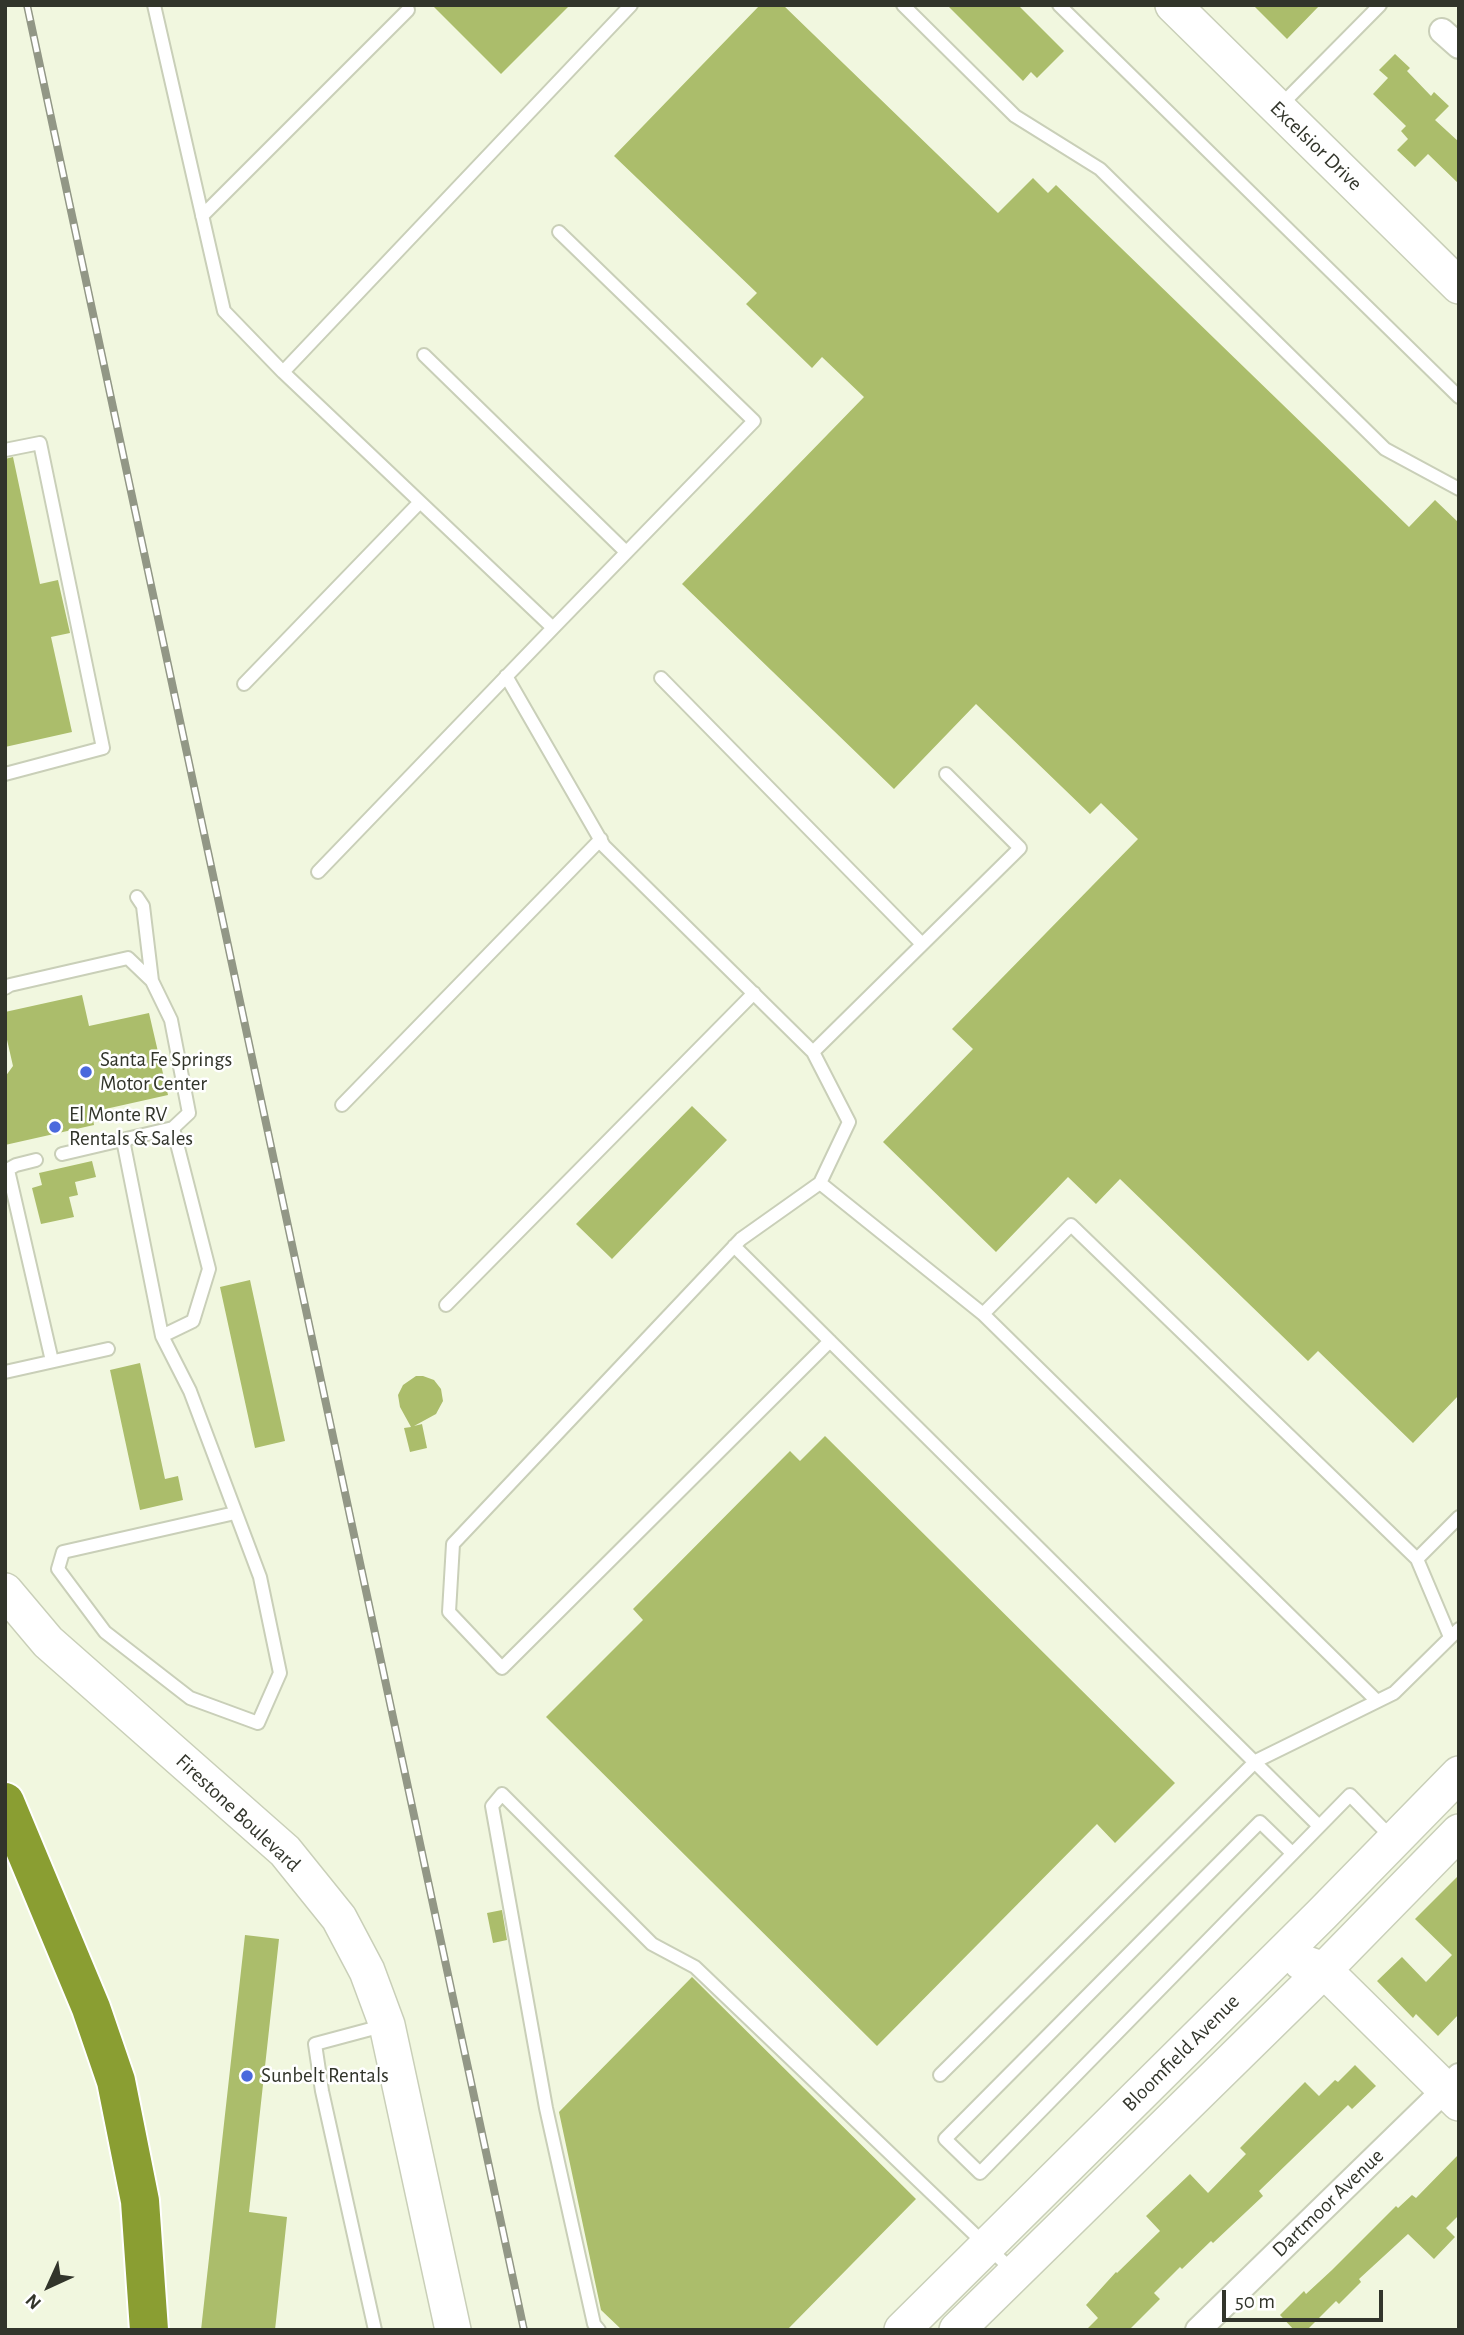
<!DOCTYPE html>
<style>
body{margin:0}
#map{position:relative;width:1464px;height:2335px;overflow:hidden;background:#f1f7df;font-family:"Alegreya Sans",sans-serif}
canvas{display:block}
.frame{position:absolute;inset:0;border:7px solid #32352b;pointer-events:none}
.north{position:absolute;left:14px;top:2251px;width:70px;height:70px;-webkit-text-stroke:5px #fff;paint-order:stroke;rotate:225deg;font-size:19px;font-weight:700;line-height:28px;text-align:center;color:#32352b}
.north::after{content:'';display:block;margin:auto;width:24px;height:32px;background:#32352b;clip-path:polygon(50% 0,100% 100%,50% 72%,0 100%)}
.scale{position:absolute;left:1222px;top:2290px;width:161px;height:32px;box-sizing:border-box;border:4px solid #32352b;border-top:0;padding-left:9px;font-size:21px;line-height:24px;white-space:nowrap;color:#32352b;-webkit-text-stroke:5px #fff;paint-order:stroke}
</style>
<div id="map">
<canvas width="1464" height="2335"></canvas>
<div class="frame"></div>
<div class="north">N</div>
<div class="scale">50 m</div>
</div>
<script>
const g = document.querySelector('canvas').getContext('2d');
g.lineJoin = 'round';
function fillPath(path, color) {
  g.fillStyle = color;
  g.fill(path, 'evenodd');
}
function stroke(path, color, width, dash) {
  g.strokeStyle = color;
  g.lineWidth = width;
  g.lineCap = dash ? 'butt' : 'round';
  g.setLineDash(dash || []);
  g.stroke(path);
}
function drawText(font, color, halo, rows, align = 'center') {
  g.font = font + ' "Alegreya Sans",sans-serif';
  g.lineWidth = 5;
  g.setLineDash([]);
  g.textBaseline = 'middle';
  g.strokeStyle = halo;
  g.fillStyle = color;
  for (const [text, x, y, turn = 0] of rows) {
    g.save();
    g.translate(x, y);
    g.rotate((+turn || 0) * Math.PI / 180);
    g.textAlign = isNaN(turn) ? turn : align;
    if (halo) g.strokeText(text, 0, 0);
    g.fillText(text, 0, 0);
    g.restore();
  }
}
fillPath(new Path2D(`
 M432,5H570L501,74Z
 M760,5H783L998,213L1033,178L1048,193L1056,185L1409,527L1435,500L1459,523V1395L1413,1443L1318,1351L1308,1361L1120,1179L1096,1204L1068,1177L996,1252L883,1142L973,1049L952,1029L1138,839L1101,803L1090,814L976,704L894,789L682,584L864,397L822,357L812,368L746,304L757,293L614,156Z
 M947,5H1018L1064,51L1037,78L1031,72L1023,81Z
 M1253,5H1320L1287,39Z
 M1395,54L1410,68L1407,71L1431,96L1434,92L1449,106L1435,120L1459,142V184L1428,154L1415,167L1397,150L1408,139L1401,131L1406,126L1373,94L1388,78L1379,70Z
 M13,457L40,584L58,580L70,633L51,637L72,732L5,747V459Z
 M82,995L89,1026L149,1013L168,1095L92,1112L94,1125L5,1145V1077L13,1066L5,1031V1012Z
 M692,1106L727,1140L612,1259L576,1224Z
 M92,1161L96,1177L75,1182L78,1195L69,1197L74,1217L41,1224L32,1188L42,1185L39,1173Z
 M250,1280L285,1441L255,1448L220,1287Z
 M140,1363L165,1479L178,1476L183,1500L140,1510L110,1370Z
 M416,1376H423L434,1380L441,1389L443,1401L436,1414L414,1426L422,1424L427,1448L410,1452L404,1428L411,1427L400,1407L398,1395L403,1385Z
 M825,1436L1175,1783L1115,1843L1097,1824L877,2046L546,1717L643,1620L633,1609L790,1451L800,1461Z
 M1459,1875V2014L1438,2036L1416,2014L1413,2018L1377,1981L1402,1957L1426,1982L1452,1955L1415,1919Z
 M502,1910L507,1940L493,1943L487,1913Z
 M245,1935L279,1939L249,2212L287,2217L275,2330H201Z
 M692,1977L916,2199L787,2330H622L601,2310L559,2112Z
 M1355,2065L1376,2086L1352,2109L1348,2105L1259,2191L1263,2196L1213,2243L1211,2241L1182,2269L1180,2267L1154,2293L1160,2299L1129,2330H1086L1098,2318L1086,2305L1116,2272L1117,2273L1160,2231L1146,2216L1190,2174L1208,2193L1246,2154L1240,2148L1305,2082L1319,2096L1335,2080L1338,2082Z
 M1459,2154V2215L1446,2228L1455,2237L1434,2259L1408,2234L1359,2279L1361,2282L1339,2304L1336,2301L1307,2330H1294L1280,2315L1304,2291L1306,2294L1332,2270L1396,2206L1398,2208L1412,2195L1416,2198Z`), '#abbd6b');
const lane = new Path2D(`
 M154,5L224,311L283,372
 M903,5L1015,116L1100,169L1385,449L1459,489
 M1059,5L1459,397
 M1280,106L1380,5
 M202,216L408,10
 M559,232L754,421L553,628L283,372L631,5
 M424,355L626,552
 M5,450L40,443L103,748L5,774
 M506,676L604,846L813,1052L849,1122L820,1183L741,1239L453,1544L449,1612L502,1668L830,1341
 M661,678L922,944
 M244,684L420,502
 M318,872L553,628
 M137,897L143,906L152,981
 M5,988L10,985L128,958L152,981L171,1020L189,1113L173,1128L62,1154
 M813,1052L1020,848L946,774
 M342,1105L601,839
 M123,1140L162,1336L190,1391L260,1577L280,1673L258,1723L190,1698L105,1632L58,1569L63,1552L235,1513
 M8,1170L52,1361
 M5,1171L16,1165L36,1160
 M820,1183L983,1314L1377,1701
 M734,1246L1319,1826
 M446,1305L754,993
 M983,1314L1071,1225L1417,1559L1450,1637
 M162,1336L193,1321L209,1269L173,1128
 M5,1372L108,1349
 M1417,1559L1459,1517
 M1292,1853L1260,1822L945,2139L980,2173L1350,1795L1392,1838
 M940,2075L1256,1761L1394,1693L1459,1629
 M375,2330L322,2091L315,2044L386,2025
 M599,2330L594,2324L546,2108L492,1806L502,1794L652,1944L695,1967L1013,2271`);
const street = new Path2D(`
 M1442,31L1459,46
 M1198,2330L1459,2076`);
const secondary = new Path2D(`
 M1173,5L1459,286
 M5,1591L48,1642L285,1851L339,1918L367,1971L387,2025L453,2330
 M1301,1962L1324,1970L1459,2103
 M902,2330L1322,1914L1459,1774
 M957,2330L1324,1970L1459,1832`);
const highway = new Path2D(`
 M5,1802L91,2008L116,2081L140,2201L149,2330`);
stroke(lane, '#c9cfb8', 16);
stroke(street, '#c9cfb8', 28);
stroke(secondary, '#c9cfb8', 38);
stroke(highway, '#fff', 42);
stroke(lane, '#fff', 12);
stroke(street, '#fff', 24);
stroke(secondary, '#fff', 35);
stroke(highway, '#8a9e32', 38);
const rail = new Path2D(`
 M27,5L524,2330`);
stroke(rail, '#929786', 8);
stroke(rail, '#fff', 5, [16]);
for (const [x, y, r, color] of [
 [86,1072,7,"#4a69dd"],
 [55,1127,7,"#4a69dd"],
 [247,2076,7,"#4a69dd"]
]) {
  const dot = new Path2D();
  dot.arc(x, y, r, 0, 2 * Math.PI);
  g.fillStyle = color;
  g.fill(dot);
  stroke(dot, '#fff', 2.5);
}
drawText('21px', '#32352b', '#fff', [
 ["Excelsior Drive",1316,146,44],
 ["Firestone Boulevard",238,1813,43],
 ["Bloomfield Avenue",1181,2053,-45],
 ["Dartmoor Avenue",1328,2203,-44]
]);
drawText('21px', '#32352b', '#fff', [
 ["Santa Fe Springs",100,1060],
 ["Motor Center",100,1084],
 ["El Monte RV",69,1115],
 ["Rentals & Sales",69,1139],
 ["Sunbelt Rentals",261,2076]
], 'left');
</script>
